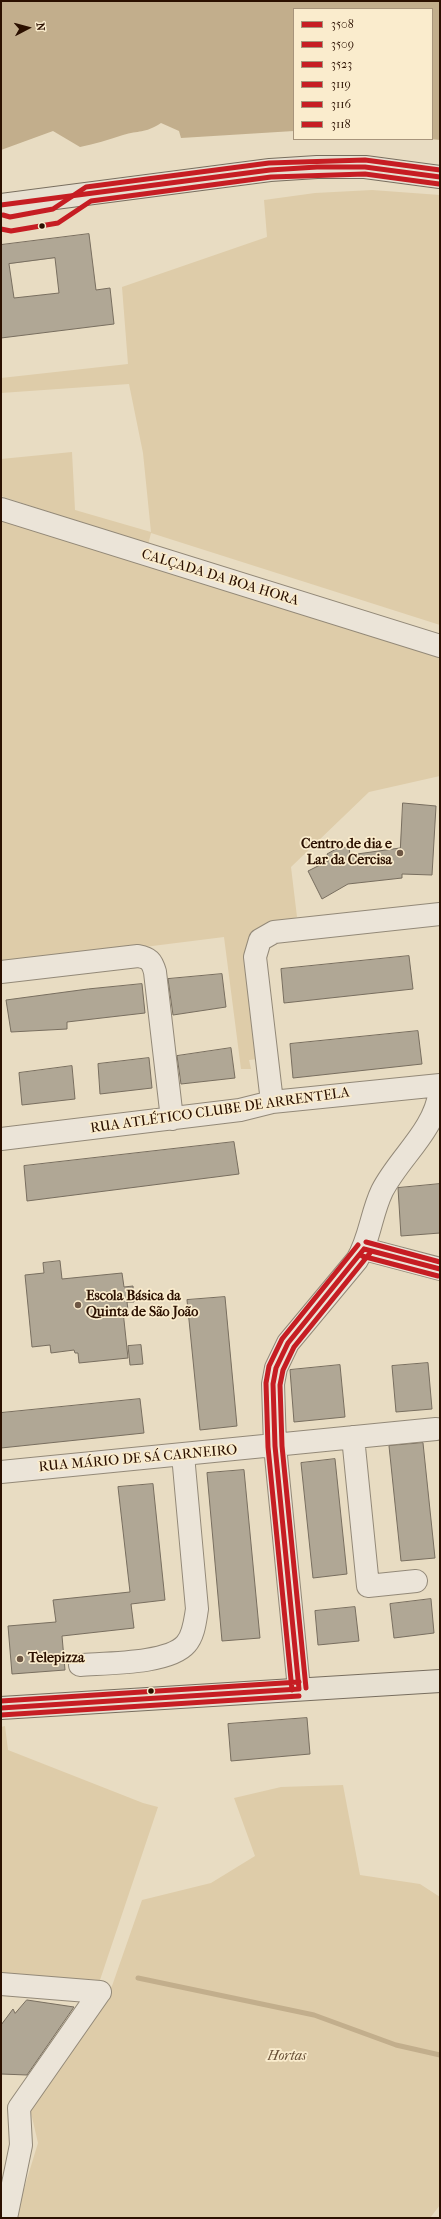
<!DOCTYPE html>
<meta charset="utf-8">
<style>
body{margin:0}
#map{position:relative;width:441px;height:2219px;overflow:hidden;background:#e8dcc2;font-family:"IM FELL French Canon",serif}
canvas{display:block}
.frame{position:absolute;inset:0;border:2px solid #2b1000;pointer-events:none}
.legend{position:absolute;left:293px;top:8px;width:140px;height:132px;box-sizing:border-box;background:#faeccd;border:1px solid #a7947b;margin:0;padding:5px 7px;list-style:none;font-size:12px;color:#2b1000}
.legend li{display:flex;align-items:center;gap:8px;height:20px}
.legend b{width:20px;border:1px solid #a7947b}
.north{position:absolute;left:8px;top:8px;width:40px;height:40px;-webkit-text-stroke:3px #faeccd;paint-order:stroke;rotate:84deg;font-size:11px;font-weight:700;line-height:16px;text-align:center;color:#2b1000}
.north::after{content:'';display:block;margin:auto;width:14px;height:18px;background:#2b1000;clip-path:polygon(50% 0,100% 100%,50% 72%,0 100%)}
</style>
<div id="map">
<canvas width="441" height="2219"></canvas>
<div class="frame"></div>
<ul class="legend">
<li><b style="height:5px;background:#c61d23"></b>3508</li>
<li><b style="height:5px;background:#c61d23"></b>3509</li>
<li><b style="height:5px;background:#c61d23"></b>3523</li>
<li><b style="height:5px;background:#c61d23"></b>3119</li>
<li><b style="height:5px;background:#c61d23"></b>3116</li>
<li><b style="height:5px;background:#c61d23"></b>3118</li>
</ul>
<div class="north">N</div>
</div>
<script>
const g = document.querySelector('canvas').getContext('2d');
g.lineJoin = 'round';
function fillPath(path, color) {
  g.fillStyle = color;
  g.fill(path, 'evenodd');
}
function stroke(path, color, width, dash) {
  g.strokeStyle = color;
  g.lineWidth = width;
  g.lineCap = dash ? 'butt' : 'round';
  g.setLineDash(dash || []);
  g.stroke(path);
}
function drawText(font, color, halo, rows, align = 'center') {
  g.font = font + ' "IM FELL French Canon",serif';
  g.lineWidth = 3.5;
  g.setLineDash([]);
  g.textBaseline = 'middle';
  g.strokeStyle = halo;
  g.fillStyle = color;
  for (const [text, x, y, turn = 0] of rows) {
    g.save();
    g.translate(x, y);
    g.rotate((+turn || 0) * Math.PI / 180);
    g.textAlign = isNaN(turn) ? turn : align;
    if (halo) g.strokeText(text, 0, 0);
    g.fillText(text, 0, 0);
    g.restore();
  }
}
fillPath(new Path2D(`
 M372,190L440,195V625L151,533L148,545L1,496V459L72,452L75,510L151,532L143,453L129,384L1,393V378L128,364L122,287L267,237L264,200L315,193Z
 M1,517L440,655V776L369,792L291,867L297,917C280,922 257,925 247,942L258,1059L249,1060L251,1069H241L224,937L1,965Z
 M5,1726L8,1750L143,1803L158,1807L100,1980L1,1976V1727Z
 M343,1785L360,1875L420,1884L440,1897V2205L430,2218H15L38,2143L29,2104L112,1986L142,1900L211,1883L255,1856L234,1798L281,1787Z`), '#decca9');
fillPath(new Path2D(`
 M1,1H440V140L430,139H432V9H294V131L181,138L179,131L161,123C144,134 139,130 123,135C108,140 95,144 80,147L53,131L1,150Z`), '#c2ae8c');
stroke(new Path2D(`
 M138,1978L314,2015L396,2045L440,2055`), '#c2ae8c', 5);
const building = new Path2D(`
 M89,234L96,290L110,288L114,324L1,338V245ZM55,258L59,293L14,298L9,264Z
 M403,803L436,806L432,875L402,874V878L348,884L322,899L308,871L330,860L327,854L338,848L349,847L350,855L400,848Z
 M409,956L413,989L284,1003L281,969Z
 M222,974L226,1007L173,1015L168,979Z
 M142,984L145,1013L67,1022V1029L11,1032L6,1000L88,989Z
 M418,1031L422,1064L293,1078L290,1044Z
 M231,1048L235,1078L181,1084L177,1056Z
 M149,1058L152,1088L100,1094L98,1064Z
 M72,1066L75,1099L22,1105L19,1073Z
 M234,1142L239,1174L27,1201L24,1166Z
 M440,1184V1233L401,1236L398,1188Z
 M60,1261L62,1279L122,1273L124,1287L133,1286L134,1302H127L128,1310L123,1311L128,1358L79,1363L78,1353H75L74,1350L51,1353L50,1345L32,1347L25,1275L44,1273L43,1263Z
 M225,1297L237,1426L200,1430L187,1300Z
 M141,1345L143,1364L130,1365L128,1346Z
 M428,1363L432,1409L396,1412L392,1366Z
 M340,1365L345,1417L294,1422L290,1370Z
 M140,1399L144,1433L1,1448V1413Z
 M423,1443L435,1558L401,1561L389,1446Z
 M335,1459L347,1574L313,1578L301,1463Z
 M244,1470L260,1638L222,1641L207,1473Z
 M153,1484L165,1600L131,1604L134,1628L62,1636L65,1670L12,1674L8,1626L56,1622L53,1600L130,1592L118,1487Z
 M431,1599L434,1633L394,1638L390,1604Z
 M355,1607L359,1641L318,1645L315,1611Z
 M307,1718L310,1754L231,1761L228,1724Z
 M27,2000L74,2007L27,2075L1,2074V2025L13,2009L15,2013Z`);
fillPath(building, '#b0a795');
stroke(building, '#786e5f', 1);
const minor = new Path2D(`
 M1,509L440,646
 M1,972L138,956C149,958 152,961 155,972L172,1119
 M272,1102L255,957L260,940L274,932L440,914
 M1,1139L240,1110L272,1102L440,1085
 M364,1249L440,1269
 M353,1437L368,1586L416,1581
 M1,1472L436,1429
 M80,1665C106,1663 169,1664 186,1644C194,1635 195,1621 197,1609L183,1455
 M299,1689L275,1446L273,1384L276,1368L288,1343L357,1260C370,1239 371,1214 382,1191C400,1156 434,1132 440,1091
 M1,1984L100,1992
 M6,2218L21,2145L19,2108L100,1992`);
const major = new Path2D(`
 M1,205L270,170L317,167H365L440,177
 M1,1708L440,1681`);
stroke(minor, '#938978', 24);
stroke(major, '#786e5f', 24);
stroke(minor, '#ebe4d8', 22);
stroke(major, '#e7e0d1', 22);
stroke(new Path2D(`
 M364,1249L440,1269
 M299,1689L275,1446L273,1384L276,1368L288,1343L364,1249
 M1,1708L299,1689`), '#c61d23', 5);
stroke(new Path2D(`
 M362,1256L438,1276
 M306,1688L282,1446L280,1385L283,1370L294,1347L370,1253
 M1,1715L299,1696`), '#c61d23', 5);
stroke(new Path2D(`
 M1,205L270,170L317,167H365L440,177`), '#c61d23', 5);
stroke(new Path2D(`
 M366,1242L440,1262
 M292,1690L268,1447L266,1383L269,1366L282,1339L358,1245
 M1,1701L299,1682`), '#c61d23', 5);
stroke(new Path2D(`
 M1,229L11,231L58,223L91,201L271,177L365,174L439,184`), '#c61d23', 5);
stroke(new Path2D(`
 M3,215L10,217L53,209L86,187L269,163L365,160L440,170`), '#c61d23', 5);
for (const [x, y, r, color] of [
 [42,226,3.5,"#2b1000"],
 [400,853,4,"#6d5744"],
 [78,1305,4,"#6d5744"],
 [20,1659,4,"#6d5744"],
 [151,1691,3.5,"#2b1000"]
]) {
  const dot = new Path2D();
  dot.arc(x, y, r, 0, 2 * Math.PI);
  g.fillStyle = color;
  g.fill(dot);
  stroke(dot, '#faeccd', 1.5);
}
drawText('14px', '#2b1000', '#faeccd', [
 ["CALÇADA DA BOA HORA",220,578,17],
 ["RUA ATLÉTICO CLUBE DE ARRENTELA",220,1111,-8],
 ["RUA MÁRIO DE SÁ CARNEIRO",138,1459,-5]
]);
drawText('bold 14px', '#2b1000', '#faeccd', [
 ["Centro de dia e",392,845,"right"],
 ["Lar da Cercisa",392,861,"right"],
 ["Escola Básica da",86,1297],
 ["Quinta de São João",86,1313],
 ["Telepizza",28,1659]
], 'left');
drawText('italic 14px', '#664d34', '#faeccd', [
 ["Hortas",287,2057]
]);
</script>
